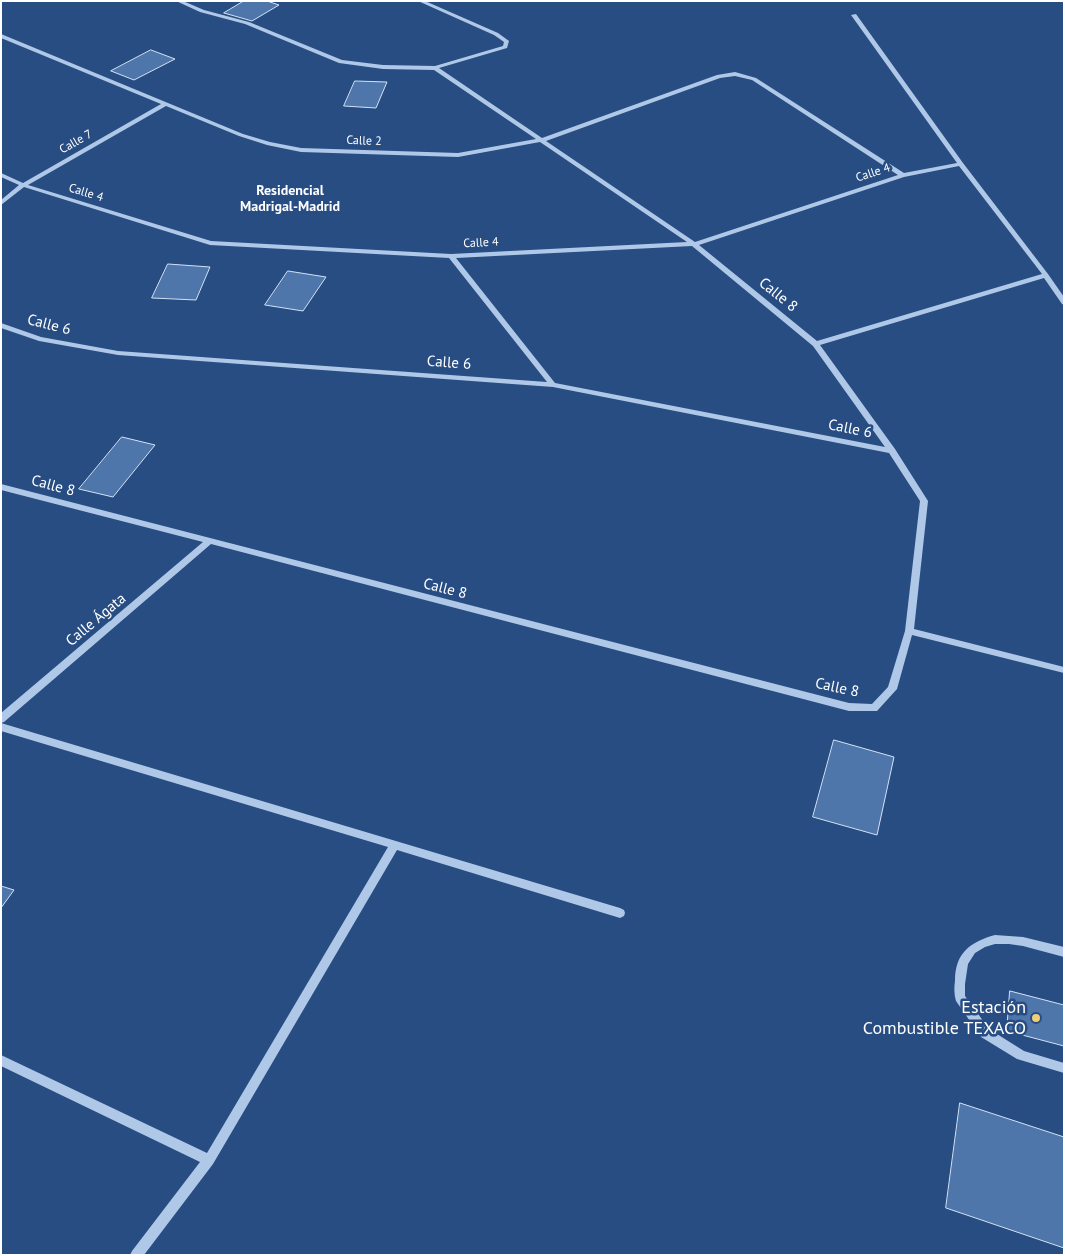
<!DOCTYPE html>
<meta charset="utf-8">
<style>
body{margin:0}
#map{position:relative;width:1065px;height:1256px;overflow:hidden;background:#274d83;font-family:"PT Sans",sans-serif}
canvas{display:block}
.frame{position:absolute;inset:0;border:2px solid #fff;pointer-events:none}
</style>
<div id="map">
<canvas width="1065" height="1256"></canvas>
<div class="frame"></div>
</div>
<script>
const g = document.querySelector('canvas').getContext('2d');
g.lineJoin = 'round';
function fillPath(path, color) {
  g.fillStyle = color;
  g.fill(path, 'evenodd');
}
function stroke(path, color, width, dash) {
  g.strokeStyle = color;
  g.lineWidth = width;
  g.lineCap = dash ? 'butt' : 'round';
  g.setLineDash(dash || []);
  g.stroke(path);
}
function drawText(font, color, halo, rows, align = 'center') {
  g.font = font + ' "PT Sans",sans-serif';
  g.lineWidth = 5;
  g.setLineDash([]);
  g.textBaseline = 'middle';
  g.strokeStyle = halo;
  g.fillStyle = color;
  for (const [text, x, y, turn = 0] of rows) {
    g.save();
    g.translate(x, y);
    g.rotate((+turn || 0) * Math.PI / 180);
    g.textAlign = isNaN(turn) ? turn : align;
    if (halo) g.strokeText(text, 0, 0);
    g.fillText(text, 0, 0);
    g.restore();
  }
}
const building = new Path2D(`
 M244,1H267L279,5L252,21L224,13Z
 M151,50L175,59L134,80L111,71Z
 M355,81L387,82L376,108L344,106Z
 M168,264L210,267L196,300L152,298Z
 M288,271L326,277L303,311L265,305Z
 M122,437L155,445L113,497L79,489Z
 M834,740L894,757L877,835L813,817Z
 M1,886L14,890L1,908Z
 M1010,991L1064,1005V1046L1007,1031Z
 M960,1103L1064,1137V1248L946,1208Z`);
fillPath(building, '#4f76ab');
stroke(building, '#d3e2f6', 1);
fillPath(new Path2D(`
 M176,1H183L204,10L249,22L342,60L383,65L435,66L503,46L504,42L494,35L418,1H425L498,33L509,41L507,48L439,68L542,138L717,75L735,72L756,78L904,173L957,163L851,15L856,14L963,163L1048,274L1064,297V305L1062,304L1044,278L820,345L895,449L928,501L914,629L1064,667V673L912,635L897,689L877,711H849L211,544L4,722L1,723V713L203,542L1,490V484L849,703L872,704L888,687L905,631L920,501L889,453L553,387L118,355L39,341L1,328V323L41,337L118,351L547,382L449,258L210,245L24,187L1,205V200L19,185L1,177V173L23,183L161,104L1,38V34L243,134L270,142L301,148L458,153L536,139L434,70L383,69L339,63L245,24L200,12ZM735,76L752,80L898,175L695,242L546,141L720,78ZM166,106L239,136L267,145L301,152L458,157L540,142L687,242L451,254L211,241L28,185ZM959,166L1042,274L817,341L699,245L904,177ZM692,246L813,346L885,447L555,383L456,258Z
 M1,723L620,908L624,910L625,913L624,916L620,918L397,850L213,1164L144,1255H130L132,1251L200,1162L1,1066V1055L207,1153L388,847L1,731Z
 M995,935L1023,937L1064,947V957L1023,946L1009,944H995L985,947L975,953L968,964L965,984V996L989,1029L1024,1051L1064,1063V1073L1017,1059L981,1037L956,1001C954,995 954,987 955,981C955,953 970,942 995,935Z`), '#b0c8e7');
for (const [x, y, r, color] of [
 [1036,1018,5,"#f0cf75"]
]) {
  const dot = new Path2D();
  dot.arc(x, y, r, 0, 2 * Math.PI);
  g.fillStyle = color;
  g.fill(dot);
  stroke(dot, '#274d83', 2);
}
drawText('12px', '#fff', '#274d83', [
 ["Calle 2",364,141,2],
 ["Calle 7",76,142,-30],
 ["Calle 4",873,173,-18],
 ["Calle 4",86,193,17],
 ["Calle 4",481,243,-3]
]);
drawText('bold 14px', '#fff', '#274d83', [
 ["Residencial",290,191],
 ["Madrigal-Madrid",290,207]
]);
drawText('15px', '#fff', '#274d83', [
 ["Calle 8",778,295,39],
 ["Calle 6",49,325,14],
 ["Calle 6",449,363,4],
 ["Calle 6",850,429,11],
 ["Calle 8",53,486,15],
 ["Calle 8",445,589,14],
 ["Calle Ágata",96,620,-40],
 ["Calle 8",837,688,12]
]);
drawText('18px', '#fff', '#274d83', [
 ["Estación",1026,1008],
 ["Combustible TEXACO",1026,1029]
], 'right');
</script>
